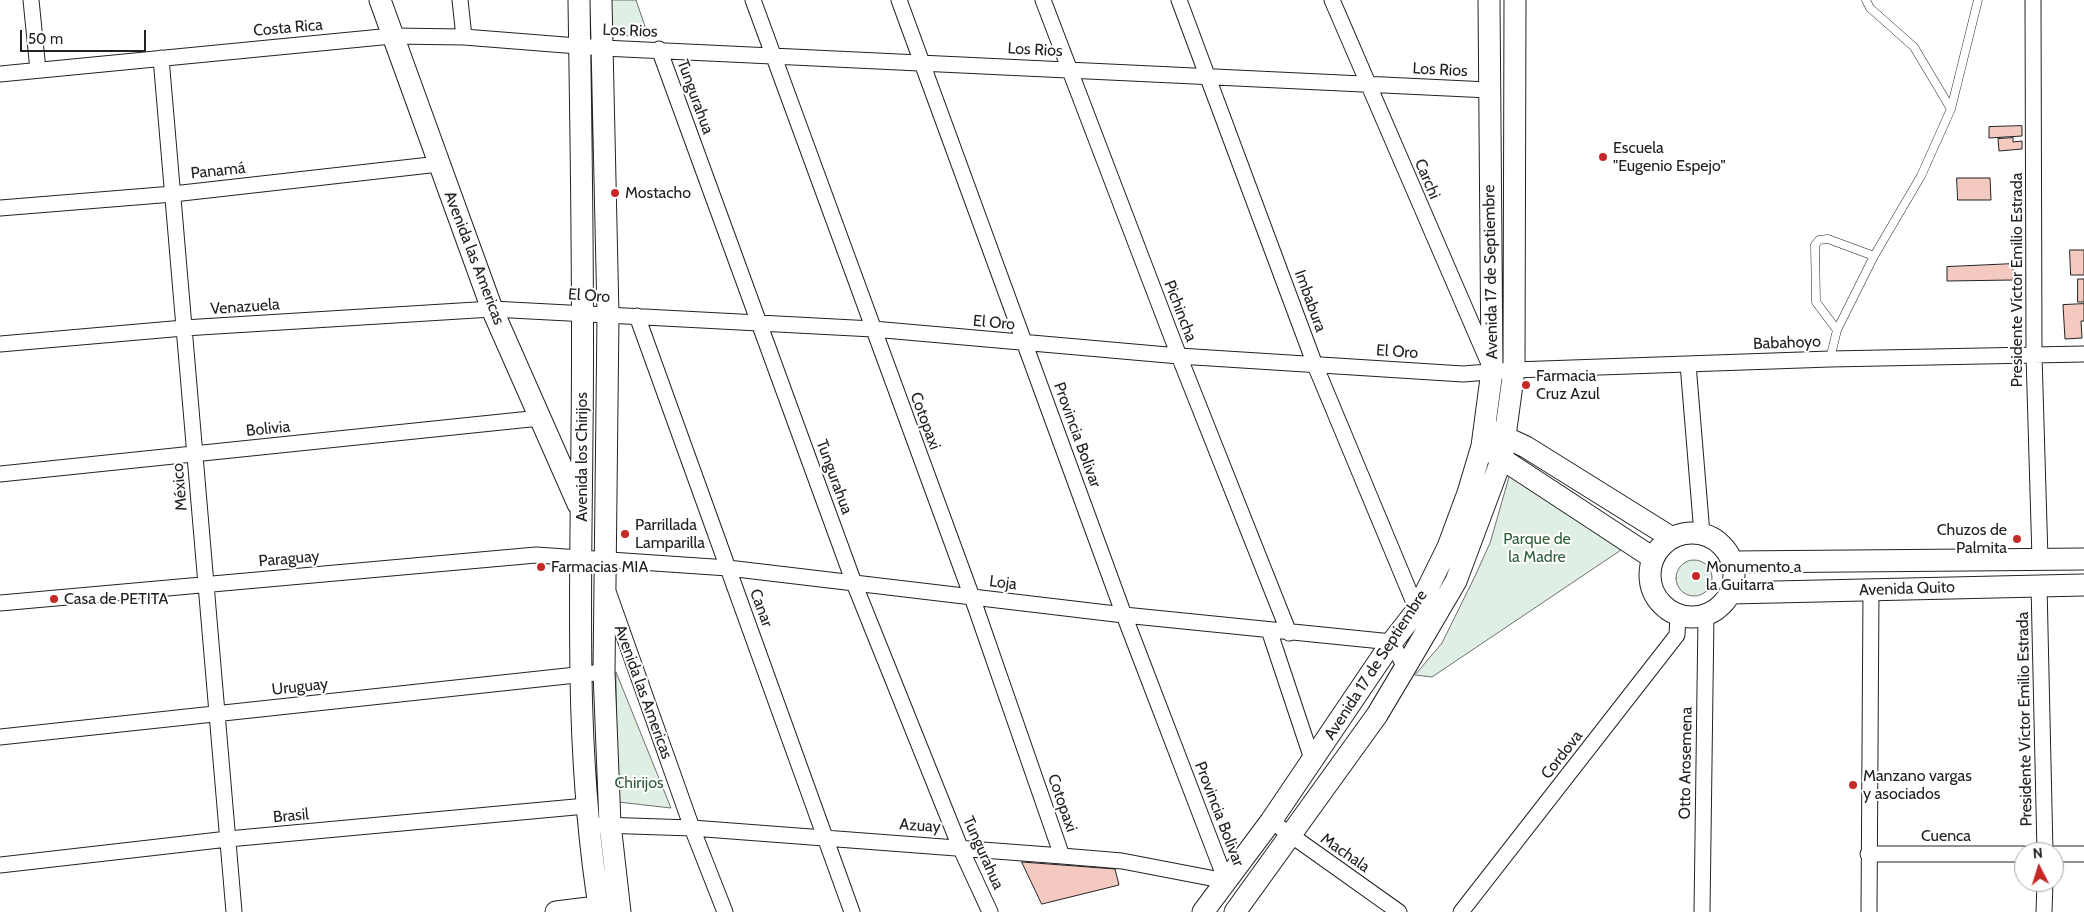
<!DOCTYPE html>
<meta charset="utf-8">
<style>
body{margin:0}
#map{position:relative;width:2084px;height:912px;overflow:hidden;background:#fff;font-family:Cabin,sans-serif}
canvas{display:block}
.north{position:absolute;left:2014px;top:842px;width:50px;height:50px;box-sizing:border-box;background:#fff;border:1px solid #a7a7a7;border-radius:50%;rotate:355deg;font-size:14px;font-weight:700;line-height:20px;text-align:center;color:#222}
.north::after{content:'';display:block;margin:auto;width:18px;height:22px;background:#c62828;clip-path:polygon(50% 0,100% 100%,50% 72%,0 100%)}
.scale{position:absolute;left:20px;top:30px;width:126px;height:22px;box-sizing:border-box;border:2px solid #222;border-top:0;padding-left:6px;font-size:15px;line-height:18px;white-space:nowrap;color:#222;-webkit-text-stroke:4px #fff;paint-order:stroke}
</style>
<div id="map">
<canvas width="2084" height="912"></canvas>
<div class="north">N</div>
<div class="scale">50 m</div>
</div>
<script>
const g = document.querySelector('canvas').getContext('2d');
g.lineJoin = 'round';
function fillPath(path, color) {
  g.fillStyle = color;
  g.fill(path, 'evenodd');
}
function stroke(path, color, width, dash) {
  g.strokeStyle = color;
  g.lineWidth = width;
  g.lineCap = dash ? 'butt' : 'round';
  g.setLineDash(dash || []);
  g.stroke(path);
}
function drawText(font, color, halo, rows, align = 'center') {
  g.font = font + ' Cabin,sans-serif';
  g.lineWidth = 4;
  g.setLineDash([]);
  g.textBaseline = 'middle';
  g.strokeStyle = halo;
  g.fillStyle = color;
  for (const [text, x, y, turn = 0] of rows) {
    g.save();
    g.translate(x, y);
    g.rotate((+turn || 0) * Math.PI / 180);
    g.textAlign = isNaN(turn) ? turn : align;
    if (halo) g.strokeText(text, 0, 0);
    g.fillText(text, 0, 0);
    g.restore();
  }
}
const green = new Path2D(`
 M611,0H636L649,38L612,34Z
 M1510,475L1624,548L1432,677L1415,675L1442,643L1476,574L1490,543Z
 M1676 578a18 18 0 1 1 36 0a18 18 0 1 1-36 0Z
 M616,672L671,808L618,802Z`);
fillPath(green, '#e0efe3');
stroke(green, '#6f6f6f', 1);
const building = new Path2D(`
 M2022,126V136L1989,138V127Z
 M2013,138V142L2022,141V149L1999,151L1998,139Z
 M1957,178H1990L1991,200H1958Z
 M2070,250H2084V275H2071Z
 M2013,264V280L1947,281V267Z
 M2078,279H2084V302H2078Z
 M2084,304V321H2081L2082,338L2065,339L2063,305Z
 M1022,862L1115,869L1119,885L1042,904Z`);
fillPath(building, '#f3c9c0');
stroke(building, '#222', 1);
const lane = new Path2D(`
 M1866,0L1870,8L1914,47L1951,109
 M1874,256L1828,239L1819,240L1815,245L1816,302L1837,330L1874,256L1921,176L1951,109L1978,0
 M1830,359L1837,330`);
const street = new Path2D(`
 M31,0L38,70
 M460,0L464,37
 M753,0L972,597L1062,856
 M899,0L1124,615L1226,881
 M1043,0L1179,356L1289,633
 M1179,0L1315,365L1417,610
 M1332,0L1490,366
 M2033,0L2034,355L2040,559
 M659,49L854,583L960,847L990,912
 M161,58L234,912
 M0,74L392,36L464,37L603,48L1489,90
 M0,208L173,194L439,164
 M637,316L852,912
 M0,344L184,328L492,309L873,329L1179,356L1463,374L1514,370L1830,359L2084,354
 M1688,364L1702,534
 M0,474L540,418
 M2039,585L2045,852
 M609,594L692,828L725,912
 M0,603L536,555L728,568L1124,615L1392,642L1405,668
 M1269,630L1313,762
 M0,737L604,672
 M1271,821L1399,912
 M601,825L692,828L1062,856L1122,861L1226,881
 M1868,854H2024
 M2054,854H2084
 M0,865L228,839L586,806
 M1461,912L1677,635L1678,615
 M1702,912L1706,615
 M1869,912L1871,590
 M2044,912L2045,882`);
const secondary = new Path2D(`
 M380,0L492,309L578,504
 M579,0C581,144 584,288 582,431C581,592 574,753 600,912
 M601,0L608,315L604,672L610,824L620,912
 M1494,432L1526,447L1672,538
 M1490,451L1653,558
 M1650 575a42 42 0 1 1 84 0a42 42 0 1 1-84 0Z
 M1733,562L2084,559
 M1731,593L2084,585
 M556,912L613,905
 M1203,912L1271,821L1392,642L1417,610L1448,547L1468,493L1482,446L1492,371L1489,0
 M1235,912L1377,715L1405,668L1456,581L1502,458L1514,370L1515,0`);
stroke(lane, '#222', 9);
stroke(street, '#222', 17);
stroke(secondary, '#222', 23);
stroke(lane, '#fff', 8);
stroke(street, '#fff', 15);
stroke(secondary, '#fff', 21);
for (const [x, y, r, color] of [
 [1603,157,5,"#c62828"],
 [615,193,5,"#c62828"],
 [1526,385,5,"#c62828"],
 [625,534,5,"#c62828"],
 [2017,539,5,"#c62828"],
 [541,567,5,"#c62828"],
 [1696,576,5,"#c62828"],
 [54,599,5,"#c62828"],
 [1853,785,5,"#c62828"]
]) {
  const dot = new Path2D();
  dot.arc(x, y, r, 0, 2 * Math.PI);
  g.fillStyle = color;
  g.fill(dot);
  stroke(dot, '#fff', 2);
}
drawText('16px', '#222', '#fff', [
 ["Costa Rica",288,28,-5],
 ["Los Rios",630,31,2],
 ["Los Rios",1035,50,3],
 ["Los Rios",1440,70,3],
 ["Tungurahua",695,97,70],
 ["Panamá",218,171,-6],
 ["Carchi",1427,179,67],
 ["Avenida las Americas",474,258,69],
 ["Avenida 17 de Septiembre",1491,272,-91],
 ["Presidente Víctor Emilio Estrada",2017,280,-90],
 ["El Oro",589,296,4],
 ["Imbabura",1310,301,70],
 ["Venazuela",245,307,-4],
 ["Pichincha",1180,311,69],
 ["El Oro",994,323,5],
 ["Babahoyo",1787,343,-2],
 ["El Oro",1397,352,4],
 ["Cotopaxi",925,421,70],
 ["Bolivia",268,429,-6],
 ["Provincia Bolivar",1077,435,70],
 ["Avenida los Chirijos",582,457,-90],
 ["Tungurahua",834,477,70],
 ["México",180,487,-95],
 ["Paraguay",289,559,-5],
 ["Loja",1003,583,7],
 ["Avenida Quito",1907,589,-2],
 ["Canar",761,608,70],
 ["Avenida 17 de Septiembre",1376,665,-57],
 ["Uruguay",300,687,-6],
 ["Avenida las Americas",643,692,70],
 ["Presidente Víctor Emilio Estrada",2025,719,-91],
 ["Cordova",1562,755,-52],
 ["Otto Arosemena",1686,763,-89],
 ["Cotopaxi",1062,803,71],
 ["Provincia Bolivar",1219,814,69],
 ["Brasil",291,816,-5],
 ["Azuay",920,826,4],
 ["Cuenca",1946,836],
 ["Tungurahua",983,853,66],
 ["Machala",1345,853,35]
]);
drawText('16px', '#222', '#fff', [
 ["Escuela",1613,148],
 ["\"Eugenio Espejo\"",1613,166],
 ["Mostacho",625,193],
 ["Farmacia",1536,376],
 ["Cruz Azul",1536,394],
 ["Parrillada",635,525],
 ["Lamparilla",635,543],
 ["Chuzos de",2007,530,"right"],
 ["Palmita",2007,548,"right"],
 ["Farmacias MIA",551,567],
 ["Monumento a",1706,567],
 ["la Guitarra",1706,585],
 ["Casa de PETITA",64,599],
 ["Manzano vargas",1863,776],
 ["y asociados",1863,794]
], 'left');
drawText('16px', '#2f5e38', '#fff', [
 ["Parque de",1537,539],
 ["la Madre",1537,557],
 ["Chirijos",639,783]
]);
</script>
